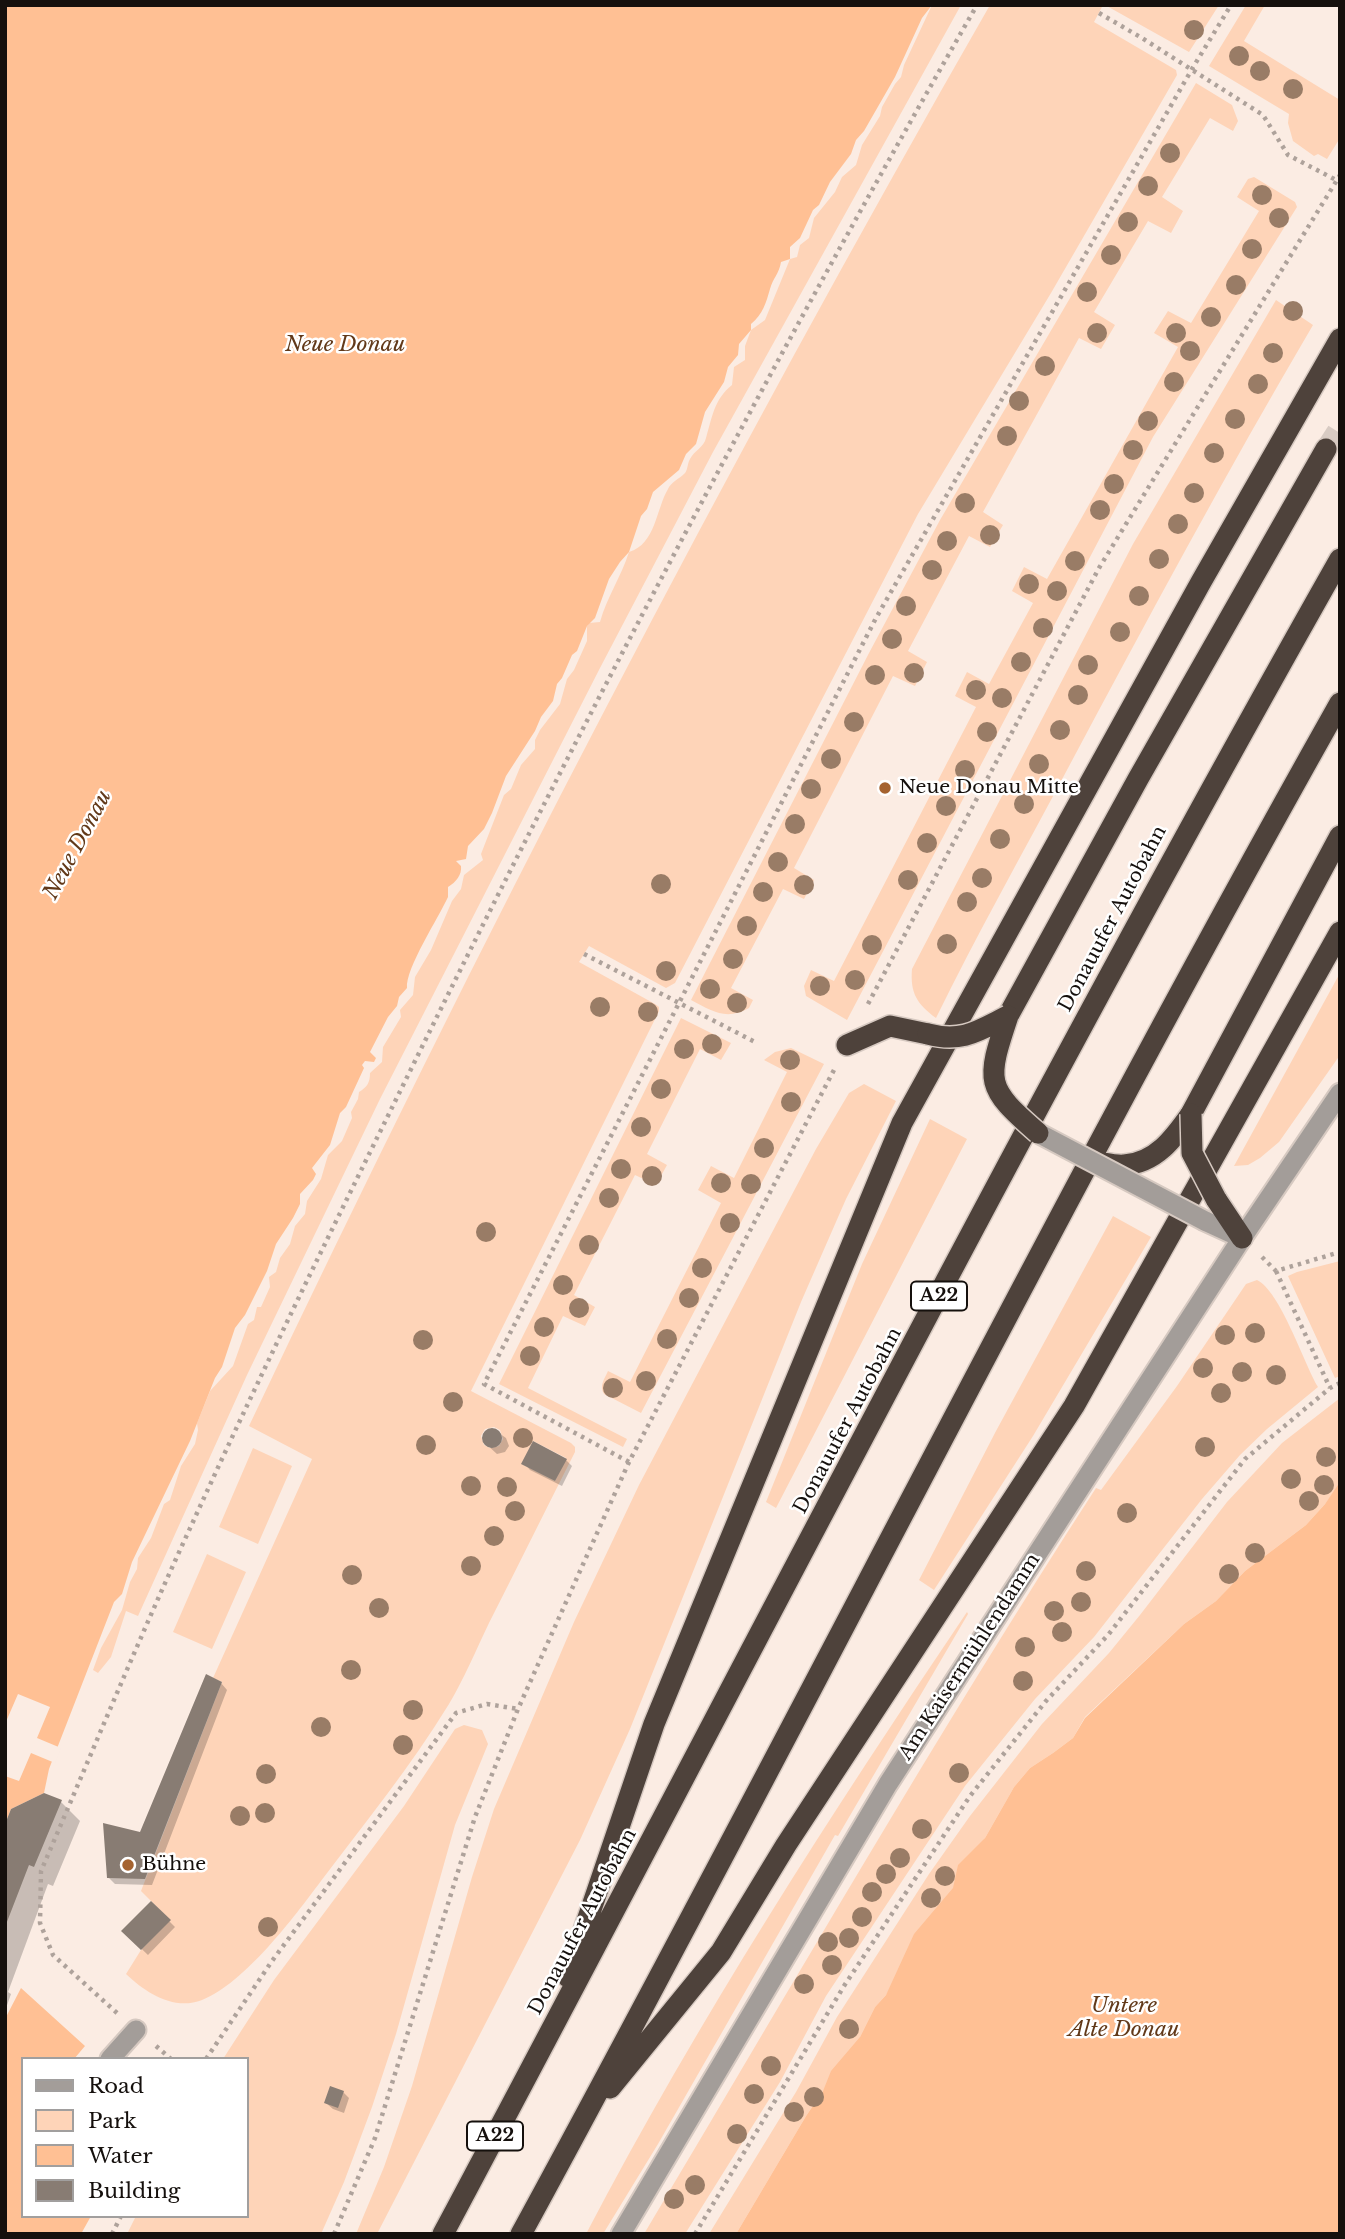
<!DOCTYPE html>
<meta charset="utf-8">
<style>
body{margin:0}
#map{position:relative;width:1345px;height:2239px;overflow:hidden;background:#fbece3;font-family:"Libre Baskerville",serif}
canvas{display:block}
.frame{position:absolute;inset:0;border:7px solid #15100d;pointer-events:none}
.legend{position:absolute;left:21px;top:2057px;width:228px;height:161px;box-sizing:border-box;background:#fff;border:2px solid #a19f9e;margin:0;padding:9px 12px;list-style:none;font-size:21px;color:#15100d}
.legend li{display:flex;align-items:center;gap:14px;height:35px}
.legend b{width:35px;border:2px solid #a19f9e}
</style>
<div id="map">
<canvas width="1345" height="2239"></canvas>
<div class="frame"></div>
<ul class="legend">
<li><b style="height:9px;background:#a39d99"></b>Road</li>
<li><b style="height:19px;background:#fed4b8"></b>Park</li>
<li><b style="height:19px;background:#ffc094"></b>Water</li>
<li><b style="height:19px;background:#887c73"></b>Building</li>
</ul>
</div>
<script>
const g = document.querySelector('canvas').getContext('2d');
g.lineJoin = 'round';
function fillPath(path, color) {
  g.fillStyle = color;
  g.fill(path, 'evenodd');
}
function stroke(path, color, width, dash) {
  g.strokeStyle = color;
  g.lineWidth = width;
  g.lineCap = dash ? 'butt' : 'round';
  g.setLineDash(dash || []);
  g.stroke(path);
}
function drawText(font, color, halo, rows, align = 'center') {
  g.font = font + ' "Libre Baskerville",serif';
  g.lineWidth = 5;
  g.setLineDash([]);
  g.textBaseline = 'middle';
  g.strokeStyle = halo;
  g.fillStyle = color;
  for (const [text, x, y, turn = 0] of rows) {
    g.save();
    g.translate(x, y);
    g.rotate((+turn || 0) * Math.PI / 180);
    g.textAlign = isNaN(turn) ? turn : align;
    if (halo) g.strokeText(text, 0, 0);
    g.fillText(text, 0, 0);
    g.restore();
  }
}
fillPath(new Path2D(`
 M932,5H961L713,452L600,668L380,1099L247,1375L138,1616L126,1611L111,1657L98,1673L93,1670L101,1648L122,1610L130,1582L137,1569L138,1558L151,1538L164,1504L170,1500L181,1466L195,1444L198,1430L197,1423L210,1391L233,1366L248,1324L254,1320L257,1307H261L270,1287L269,1277L276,1272L280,1258L290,1244L295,1226L305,1214L307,1201L321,1179L328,1155L342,1141L352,1118L351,1112L358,1099L359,1092C367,1087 370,1083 370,1073L382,1062L383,1047L401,1017L400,1010L413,995L415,977L431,950L452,901L461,889L464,875L483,860L481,854L504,795L511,789L521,765L535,749V740L540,730L560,704L567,679L574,670L587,641V626L589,623L600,622C607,597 621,577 629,552C656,544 656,509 668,489C671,482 679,479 684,474C688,471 687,464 690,459C694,451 704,447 706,438C712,418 714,399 732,385L734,367L745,360V346L751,330L765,320L790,259L797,257L800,245L809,238L814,218L835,192L842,177L856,165L862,145L880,116L882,107L895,84L901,77L904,65Z
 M990,5H1103L1094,22L1176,70L1177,75L1051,293L918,514L675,983L666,988L589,946L579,962L655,1004L659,1007V1011L471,1391L571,1443L575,1447V1452C546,1509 518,1566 489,1623C476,1650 464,1679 449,1704C411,1766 365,1823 321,1881C294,1917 245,1983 202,2000C174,2011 146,1993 126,1974L141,1950L170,1920L141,1891L222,1682L213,1678L312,1459L249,1426C478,943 724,469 990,5ZM494,1427L500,1430L503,1439L499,1446L490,1448L484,1445L481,1436L485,1429ZM533,1441L566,1458L555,1481L522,1464Z
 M1105,5H1219L1189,52Z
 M1246,5H1265L1244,41L1340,100V138L1327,159L1318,154L1314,156L1293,141L1288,123L1289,114L1209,66Z
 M1196,83L1232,105L1238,121L1233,131L1210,118L1162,197L1183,211L1171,233L1148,221L1094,312L1115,325L1101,349L1079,338L983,512L1003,525L990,547L969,536L908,651L927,662L915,686L893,676L794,868L814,880L804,899L783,889L731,988L753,1000L749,1008C726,1021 712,1011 691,1000L869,653L940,520Z
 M1254,177L1295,202L1297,207L1153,437L847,1020L806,996L804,986L811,970L834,981L976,707L955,696L967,672L989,684L1033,603L1012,591L1024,567L1047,579L1178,347L1154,333L1168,311L1191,323L1259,211L1237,197L1248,179Z
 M1276,300L1313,325C1227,471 1147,620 1067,770C1023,853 977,934 936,1018C917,1004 910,993 912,969L1133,544Z
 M1340,973V1055L1279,1142L1260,1158L1248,1165L1234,1166Z
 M681,1018L731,1043L721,1060L700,1049L647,1154L667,1165L656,1185L635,1175L574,1295L595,1307L585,1326L563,1316L528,1388L627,1439L623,1447L499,1384Z
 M791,1048L824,1064L641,1413L604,1394C599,1386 604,1380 608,1371L630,1382L721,1203L698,1190L711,1166L734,1178L787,1072L764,1060L775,1052Z
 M864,1084L896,1101L846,1199L801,1302L630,1729L580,1840L377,2234H356L384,2167L412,2086L472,1877L494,1809L574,1622L639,1485L816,1149L849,1093Z
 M930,1119L967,1139L776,1508L766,1502L862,1264Z
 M1113,1216L1151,1237L1033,1436L934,1590L919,1580L996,1431Z
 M1340,1261V1376L1335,1378L1288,1276L1297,1272Z
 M1257,1280C1280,1291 1304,1363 1318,1387L1267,1429L1240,1455L1202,1499L1094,1637L1035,1699L965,1786L826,1996L780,2082L685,2234H644C793,1984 938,1732 1096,1488L1101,1490L1177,1386L1246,1284Z
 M1340,1398V1485L1325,1504L1306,1525L1245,1571L1216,1601L1184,1624L1085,1717L1073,1738L1053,1753L1030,1768L1014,1787L985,1838L886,1995L875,2007L860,2037L859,2051L823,2091L806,2116L736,2234H709L796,2092L837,2017L929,1874L970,1816L1042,1724L1109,1653L1140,1615L1227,1502L1282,1443Z
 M253,1448L292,1466L258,1544L219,1527Z
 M207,1554L246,1572L212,1649L173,1632Z
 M967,1612L968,1614L838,1836L835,1835L658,2144L603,2234H586C699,2018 831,1814 967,1612Z
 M464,1725L482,1730L488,1744L455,1825L396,2034L372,2107L344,2182L321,2234H127L136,2216H247V2059H223L274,1980L404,1806L455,1729Z`), '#fed4b8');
fillPath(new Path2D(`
 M5,5H932L922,18L895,77L864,131L856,140L851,154L830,182L819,205L813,210L800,238L790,247V259L781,262C779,274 773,278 770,289C766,303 763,314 751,324V330L739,344L738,355L728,367L724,382L705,412L696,444L686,454L679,470L653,492L647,509L641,516L629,552L620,562L609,579L595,618L587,626L577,651L572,655L562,678L557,684L553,701L541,717L535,731L506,776L492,813L484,829L468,846L466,859L456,861L461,866C462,875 456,882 448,887V897C439,917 405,969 407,988L399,997L397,1006L388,1017L370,1052L376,1058L374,1062L365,1061L362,1065L364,1068L346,1107L340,1113L330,1145L312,1168L316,1174L313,1180L300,1194V1204L293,1218L276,1244L267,1271L245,1315L235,1328L222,1367L215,1378L190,1441L132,1562L122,1594L114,1602L49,1769L44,1793L11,1809L5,1824Z
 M1340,1482V2234H736L806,2116L823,2091L831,2071L860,2037L875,2007L886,1995L914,1934L953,1888L958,1865L985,1838L1014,1787L1030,1768L1053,1753L1073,1738L1085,1718L1184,1624L1216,1601L1245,1571L1306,1525L1325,1504Z
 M21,1988L85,2046L74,2059H23V2216H91L81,2234H5V2019Z`), '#ffc094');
fillPath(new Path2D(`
 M18,1694L50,1707L37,1738L61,1748L55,1763L31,1753L19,1781L5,1776V1724Z`), '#fbece3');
fillPath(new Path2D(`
 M493,1429L506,1438L509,1446L505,1452L497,1454L486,1444L483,1436L487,1430Z
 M566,1460L572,1466L562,1486L530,1470L524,1463Z
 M221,1683L227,1690L152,1885L115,1884L109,1878L141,1834Z
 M61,1802L80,1821L53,1886L48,1884L8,1992L11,1994L5,2011V1826Z
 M151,1903L175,1927L148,1955L123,1931Z
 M343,2092L349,2098L344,2113L333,2109L326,2103Z`), '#0003');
fillPath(new Path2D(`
 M482 1438a10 10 0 1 1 20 0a10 10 0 1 1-20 0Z
 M533,1441L567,1459L555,1481L521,1464Z
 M206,1674L222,1682L145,1879L107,1878L103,1823L140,1832Z
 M44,1793L62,1800L34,1867L29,1865L5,1927V1824L11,1809Z
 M151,1901L171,1920L141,1950L121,1931Z
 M330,2086L344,2091L338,2108L324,2103Z`), '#887c73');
stroke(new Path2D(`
 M1326,449L1340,427`), '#d8cbc3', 21, [21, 10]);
const service = new Path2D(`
 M110,2059L136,2030`);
const minor = new Path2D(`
 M621,2234L888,1784L1242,1238`);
const tertiary = new Path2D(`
 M1205,1221L1242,1238L1340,1093`);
const motorway = new Path2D(`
 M1008,1016L1138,779L1326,449
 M847,1045L890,1026L928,1034
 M1091,1161C1102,1162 1114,1166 1124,1165C1156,1163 1174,1138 1191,1114L1340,836
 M1216,1199L1242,1238
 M568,1977L654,1724L902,1123L1201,582L1340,339
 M610,2088L721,1952L786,1845L1074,1406L1340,932
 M443,2234C741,1675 1028,1110 1340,559
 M521,2234C798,1726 1056,1207 1340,703`);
stroke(service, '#d6c9c1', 23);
stroke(minor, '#d6c9c1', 23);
stroke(tertiary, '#d6c9c1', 23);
stroke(motorway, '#d6c9c1', 24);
stroke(new Path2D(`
 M1099,13L1142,38L1263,115L1288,155L1340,182
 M584,954L757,1043
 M868,1004L1099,568L1340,175
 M1262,1257L1276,1271L1340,1252
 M1276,1271L1330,1388
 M629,1462L484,1384L876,618L1192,69L1231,5
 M117,2013L53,1955L40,1923L41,1871C91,1755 139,1638 192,1524C263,1368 339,1215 415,1061C592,703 778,351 977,5
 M156,2046L171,2059
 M206,2059L272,1961L456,1713L487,1704L518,1709
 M112,2234L121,2216
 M334,2234L375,2138L475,1817L518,1709L629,1462L835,1068
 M695,2234L844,1986L970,1796L1046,1701L1108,1635L1245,1459L1330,1388L1340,1383`), '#aea29b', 4.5, [3.5, 5]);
stroke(service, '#a39d99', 19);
stroke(minor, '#a39d99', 19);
stroke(tertiary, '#a39d99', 19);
stroke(motorway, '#4e423b', 21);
const tertiaryBridge = new Path2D(`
 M1038,1133L1205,1221`);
const motorwayBridge = new Path2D(`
 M1008,1016C986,1082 985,1087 1038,1133
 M928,1034C962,1043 978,1031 1008,1016
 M1191,1114L1192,1153L1216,1199`);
stroke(tertiaryBridge, '#d6c9c1', 23, []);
stroke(motorwayBridge, '#d6c9c1', 24, []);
stroke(tertiaryBridge, '#a39d99', 19);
stroke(motorwayBridge, '#4e423b', 21);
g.fillStyle = '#997c66';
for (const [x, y] of [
 [1194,30],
 [1239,56],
 [1260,71],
 [1293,89],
 [1170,153],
 [1148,186],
 [1262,195],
 [1279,218],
 [1128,222],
 [1252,249],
 [1111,255],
 [1236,285],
 [1087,292],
 [1293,311],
 [1211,317],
 [1097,333],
 [1176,333],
 [1190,351],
 [1273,353],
 [1045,366],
 [1174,382],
 [1258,384],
 [1019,401],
 [1235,419],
 [1148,421],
 [1007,436],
 [1133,450],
 [1214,453],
 [1114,484],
 [1194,493],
 [965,503],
 [1100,510],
 [1178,524],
 [990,535],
 [947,541],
 [1159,559],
 [1075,561],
 [932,570],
 [1029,584],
 [1057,591],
 [1139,596],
 [906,606],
 [1043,628],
 [1120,632],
 [892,639],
 [1021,662],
 [1088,665],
 [914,673],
 [875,675],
 [976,690],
 [1078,695],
 [1002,698],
 [854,722],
 [1060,730],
 [987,732],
 [831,759],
 [1039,764],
 [965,770],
 [811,789],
 [1024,804],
 [946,806],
 [795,824],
 [1000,839],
 [927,843],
 [778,862],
 [982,878],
 [908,880],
 [661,884],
 [804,885],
 [763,892],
 [967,902],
 [747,926],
 [947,944],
 [872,945],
 [733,959],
 [666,971],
 [855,980],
 [820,986],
 [710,989],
 [737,1003],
 [600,1007],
 [648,1012],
 [712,1044],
 [684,1049],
 [790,1060],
 [661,1089],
 [791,1102],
 [641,1127],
 [764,1148],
 [621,1169],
 [652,1176],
 [721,1183],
 [751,1184],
 [609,1198],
 [730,1223],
 [486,1232],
 [589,1245],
 [702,1268],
 [563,1285],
 [689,1298],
 [579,1308],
 [544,1327],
 [1255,1333],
 [1225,1335],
 [667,1339],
 [423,1340],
 [530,1356],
 [1203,1368],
 [1242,1372],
 [1276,1375],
 [646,1381],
 [613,1388],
 [1221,1393],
 [453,1402],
 [523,1438],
 [426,1445],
 [1205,1447],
 [1326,1457],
 [1291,1479],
 [1324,1485],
 [471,1486],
 [507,1487],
 [1309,1501],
 [515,1511],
 [1127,1513],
 [494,1536],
 [1255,1553],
 [471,1566],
 [1086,1571],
 [1229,1574],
 [352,1575],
 [1081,1602],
 [379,1608],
 [1054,1611],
 [1062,1632],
 [1025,1647],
 [351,1670],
 [1023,1681],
 [413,1710],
 [321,1727],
 [403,1745],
 [959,1773],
 [266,1774],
 [265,1813],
 [240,1816],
 [922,1829],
 [900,1858],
 [886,1874],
 [945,1876],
 [872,1892],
 [931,1898],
 [862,1917],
 [268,1927],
 [849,1938],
 [828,1942],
 [832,1965],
 [804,1984],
 [849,2029],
 [771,2066],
 [754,2094],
 [814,2097],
 [794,2112],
 [737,2134],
 [695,2185],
 [674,2199]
]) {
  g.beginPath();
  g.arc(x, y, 10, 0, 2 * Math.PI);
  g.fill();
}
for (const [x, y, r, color] of [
 [885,788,7,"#a56330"],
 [128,1865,7,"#a56330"]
]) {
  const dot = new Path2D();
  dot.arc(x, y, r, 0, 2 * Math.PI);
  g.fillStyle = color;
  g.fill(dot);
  stroke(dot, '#fff', 2.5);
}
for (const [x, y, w] of [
 [939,1296,56],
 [495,2136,56]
]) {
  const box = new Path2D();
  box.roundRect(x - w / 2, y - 14.5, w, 29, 5);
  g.fillStyle = '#fff';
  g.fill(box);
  stroke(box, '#15100d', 2);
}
drawText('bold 18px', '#15100d', null, [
 ["A22",939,1296],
 ["A22",495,2136]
]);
drawText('19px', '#15100d', '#fff', [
 ["Neue Donau Mitte",899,788],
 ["Bühne",142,1865]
], 'left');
drawText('19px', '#15100d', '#fff', [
 ["Donauufer Autobahn",1113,919,-62],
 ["Donauufer Autobahn",848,1421,-62],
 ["Am Kaisermühlendamm",970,1657,-57],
 ["Donauufer Autobahn",583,1922,-62]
]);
drawText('italic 21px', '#623919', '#fff', [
 ["Neue Donau",345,345],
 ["Neue Donau",78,845,-62],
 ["Untere",1124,2006],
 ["Alte Donau",1124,2030]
]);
</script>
